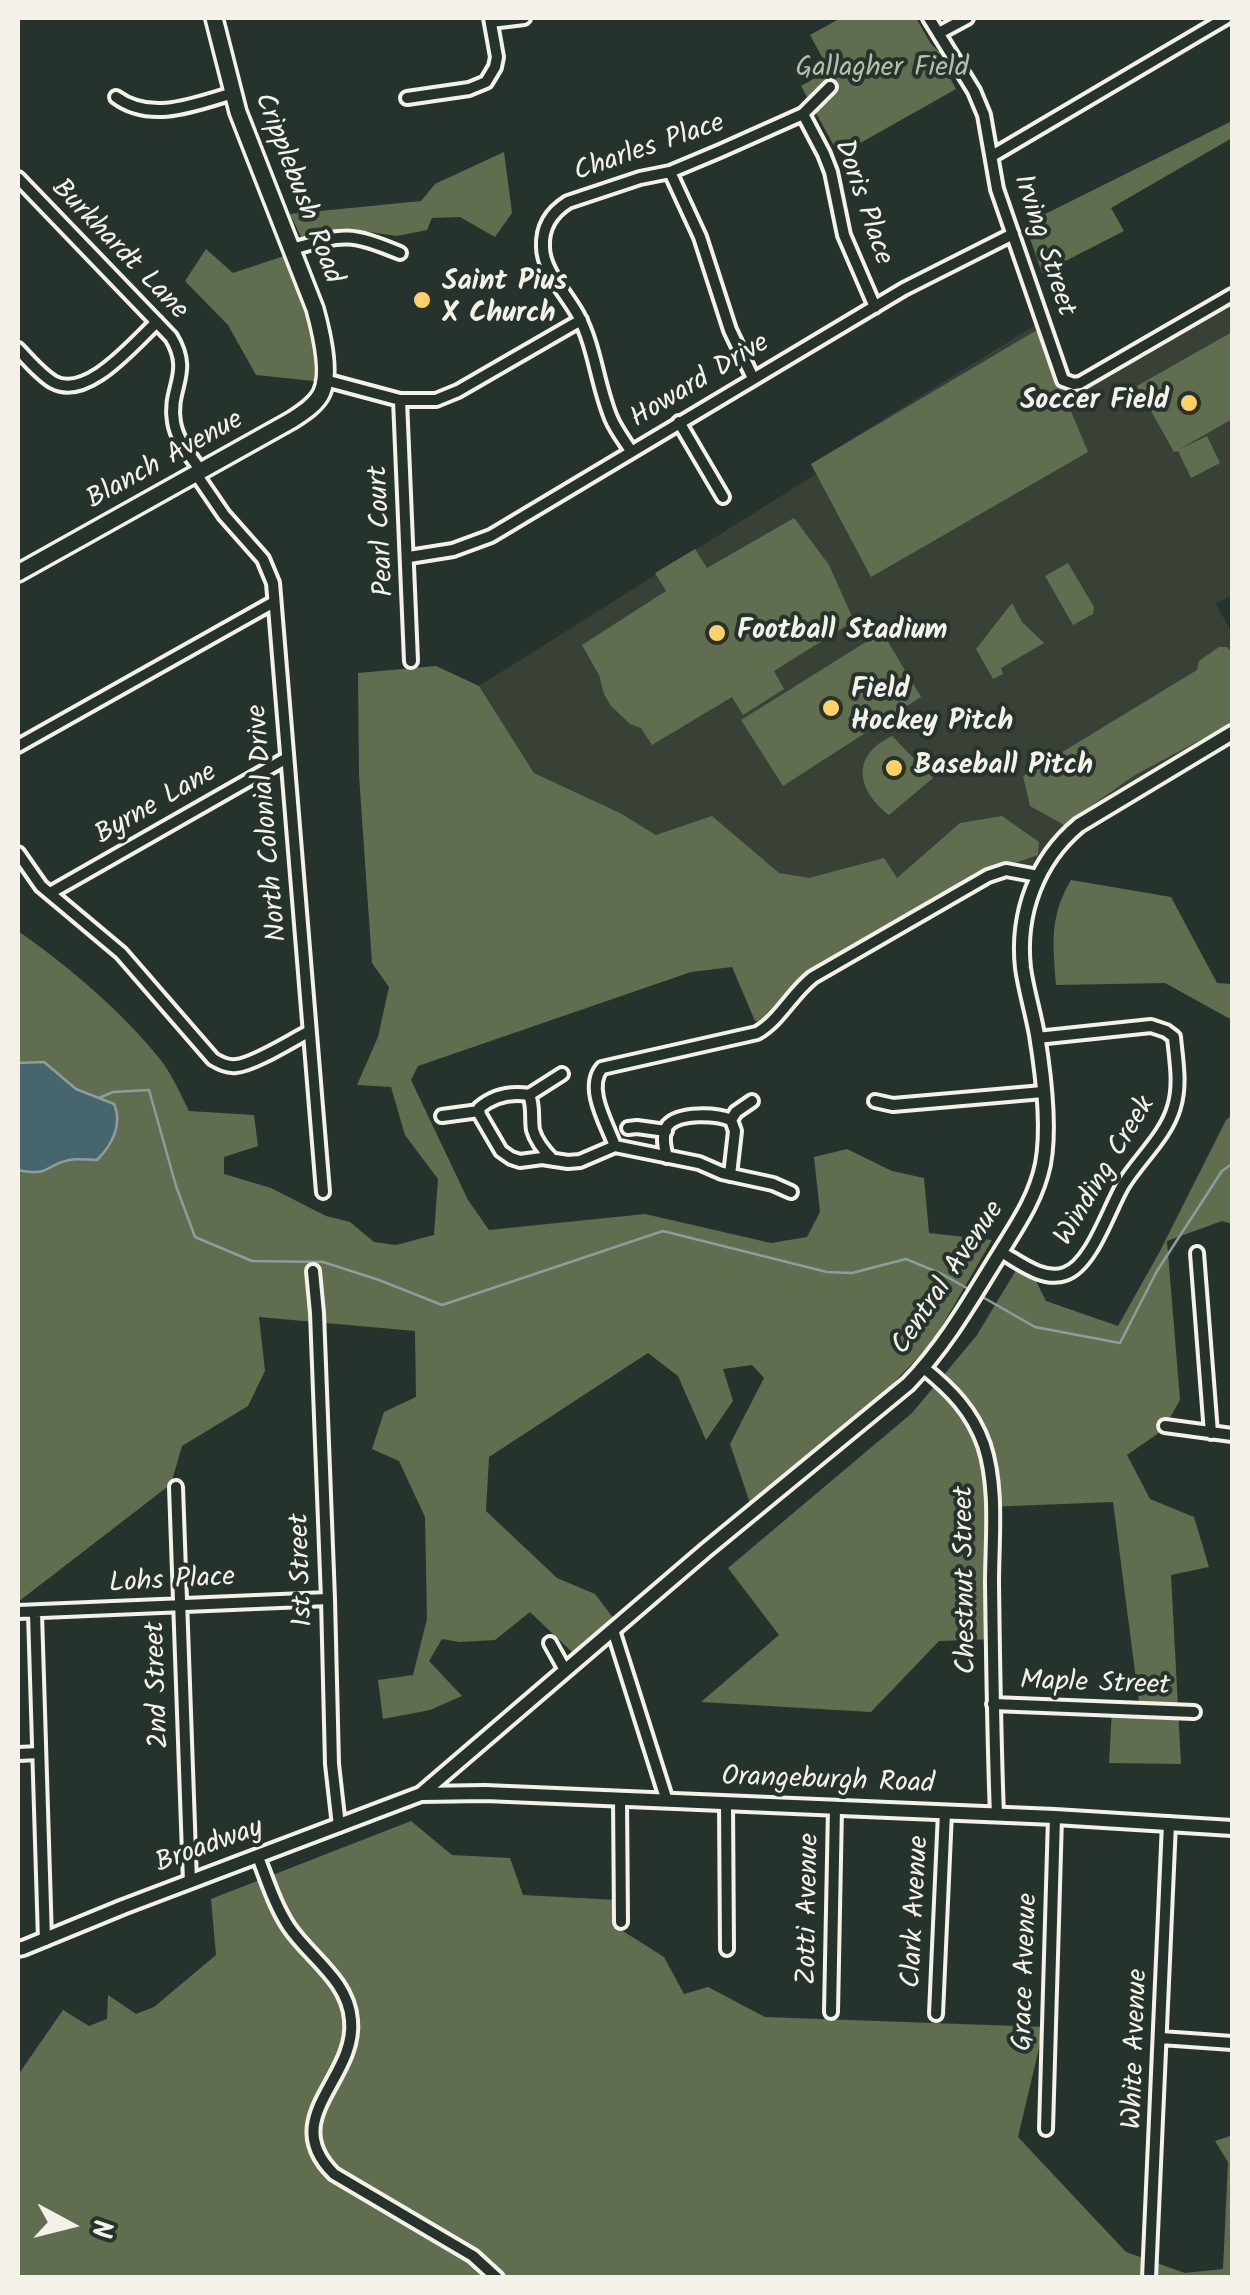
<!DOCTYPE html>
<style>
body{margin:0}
#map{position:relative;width:1250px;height:2295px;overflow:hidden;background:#26332d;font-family:Kalam,sans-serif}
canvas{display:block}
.frame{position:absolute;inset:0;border:20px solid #f4f1e8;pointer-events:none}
.north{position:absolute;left:20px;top:2175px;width:100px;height:100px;-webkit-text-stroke:8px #26332d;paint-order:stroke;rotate:97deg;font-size:28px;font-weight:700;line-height:40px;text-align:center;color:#f4f1e8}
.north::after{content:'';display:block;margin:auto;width:35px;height:45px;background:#f4f1e8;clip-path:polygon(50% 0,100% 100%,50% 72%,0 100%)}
</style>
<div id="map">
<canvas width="1250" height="2295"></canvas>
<div class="frame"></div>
<div class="north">N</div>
</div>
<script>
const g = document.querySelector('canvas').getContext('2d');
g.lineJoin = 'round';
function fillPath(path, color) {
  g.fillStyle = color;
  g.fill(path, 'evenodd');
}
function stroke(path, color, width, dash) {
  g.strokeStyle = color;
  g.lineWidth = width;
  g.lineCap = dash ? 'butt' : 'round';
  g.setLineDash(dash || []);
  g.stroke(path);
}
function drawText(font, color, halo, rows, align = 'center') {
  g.font = font + ' Kalam,sans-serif';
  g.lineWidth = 8;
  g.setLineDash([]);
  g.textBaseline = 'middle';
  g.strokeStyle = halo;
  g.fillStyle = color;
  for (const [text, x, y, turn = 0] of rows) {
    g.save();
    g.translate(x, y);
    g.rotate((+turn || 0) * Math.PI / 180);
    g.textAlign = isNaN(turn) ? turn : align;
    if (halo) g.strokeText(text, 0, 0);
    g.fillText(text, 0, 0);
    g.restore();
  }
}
fillPath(new Path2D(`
 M1232,295V595L1216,604L1232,633V733L1095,814L1038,876L1006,870L813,977L656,835L620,813L534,773L479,686L816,474L811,464L1042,321L1060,374L1074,384Z`), '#394137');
fillPath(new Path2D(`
 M841,18H916L931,44L940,53L938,56L956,89L839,155L801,86L829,70L810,35Z
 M1232,121V138L1111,208L1124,231L1042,273L1025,224Z
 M504,152L512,213L495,237L460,217L432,218L427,230L397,236L342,228L302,239L290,214L421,201L435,184Z
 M206,249L233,273L287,255L314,337V381L256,375L228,325L185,281Z
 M1037,330L1088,452L871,577L811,464Z
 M1232,332V419L1178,450L1207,436L1220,463L1191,478L1178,451L1174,452L1137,386Z
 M794,518L829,565L854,621L774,671L784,689L743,715L732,697L652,745L641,728L630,724L611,706L604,694L599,675L582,645L666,591L655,573L695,549L707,568Z
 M1068,563L1094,607L1093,614L1073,625L1045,576Z
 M1012,603L1022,622L1044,643L1001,668L1003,674L993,679L976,649Z
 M882,632L921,697L783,786L741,720Z
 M1219,647H1227L1232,653V723L1135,775L1064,825L1030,806L1023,776L1197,670L1199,661Z
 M436,666L479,686L534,773L620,813L656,835L712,816L779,873L809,878L884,858L897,878L960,823L1002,816L1039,842L1038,855L1009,865L813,971L766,1022L755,1021L732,967L691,972L418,1066L411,1080L468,1200L489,1230L645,1214L771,1243L807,1237L820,1212L814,1157L847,1149L892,1171L924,1178L929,1233L992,1240L932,1343L879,1398L751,1506L730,1444L764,1378L752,1365L723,1369L733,1401L706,1440L678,1376L648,1353L489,1457L486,1511L557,1578L595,1594L614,1619L575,1655L530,1612L495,1640L459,1642L442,1639L429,1661L462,1696L430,1710L383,1719L378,1680L413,1675L427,1619L425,1517L399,1461L372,1449L384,1412L416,1397L415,1331L259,1317L265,1371L248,1406L182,1446L171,1484L18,1602V1170C65,1180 87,1136 114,1104L76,1089L44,1062L18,1063V931C67,965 126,1015 163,1063C173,1077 181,1095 189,1111L254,1115L258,1146L224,1157V1174L271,1188L326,1216L350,1222L374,1242L396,1245L434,1235L438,1179L405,1135L391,1087L357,1085L378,1037L389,987L372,963L359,775L358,673Z
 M892,736L933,778L889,815C857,790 850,756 892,736Z
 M1071,880L1171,897L1217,983L1232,984V1020L1165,983L1056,985C1053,944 1049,917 1071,880Z
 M1232,1115V1224L1222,1221L1167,1241L1180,1400L1163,1430L1127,1455L1150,1499L1194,1517L1209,1567L1171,1575L1181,1764L1109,1763L1112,1709L1140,1710L1113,1502L986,1507L995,1639L939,1641L871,1712L701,1702L779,1635L728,1568L912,1413L977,1335L1024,1257L1046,1301L1118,1326L1160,1251L1226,1120Z
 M411,1821L452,1855L510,1858L523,1895L616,1900L618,1928L664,1957L684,1994L708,1987L765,2017L1044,2027L1018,2137L1126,2252L1185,2273L1223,2269L1228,2162L1215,2141L1230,2136L1232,2099V2277L18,2278V2075L63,2010L89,2026L107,2019L108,1995L136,2014L154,2007L216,1955L211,1899Z`), '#606e4f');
const water = new Path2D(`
 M44,1062L76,1089L114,1104C123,1124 112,1145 97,1160C88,1160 78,1158 69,1160C45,1165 50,1177 18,1170V1063Z`);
fillPath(water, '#46656c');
stroke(water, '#8c9d9e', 2.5);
stroke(new Path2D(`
 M99,1098L113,1092L149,1090L176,1186L195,1237L252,1261L323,1262L379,1280L442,1305L663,1231L827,1272L852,1273L906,1259L942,1274L972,1291
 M979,1295L1035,1327L1120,1343L1157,1271L1222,1171L1232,1164`), '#8c9d9e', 2.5);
const minor = new Path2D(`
 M929,18L974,91L984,115L997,189L1063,380L1074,384L1080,383L1232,295
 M491,22L524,18
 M939,33L967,18
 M116,97C151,123 196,104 233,93
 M407,98L469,89L486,82L495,67L497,57L490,18
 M803,114L824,154L831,172L844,235L875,307
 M992,156L1226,18
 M670,172L700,237L730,330L753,378
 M18,178L171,337C193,373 168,388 174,422C177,441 190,455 201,471
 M292,249C344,234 349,232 400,253
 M18,349C28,360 40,374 53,382C87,401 134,343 157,322
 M325,380L400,400H436L458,391L581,320
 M400,400L411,661
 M679,422L723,497
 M631,451C624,440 616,430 611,418C597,384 595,347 578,315C567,294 543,271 543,247C542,227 552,212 568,202L640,178L670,172L720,151L803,114L830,87
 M196,474L224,515L263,559L273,583L323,1192
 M409,557L453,550L491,536L904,289L1013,234
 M18,746L274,602
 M18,853L41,886L121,953L213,1059C220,1063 227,1067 236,1066C253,1065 291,1041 308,1032
 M50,893L287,758
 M529,1095L562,1074
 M875,1101L893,1105L1043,1092
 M442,1116L479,1111
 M731,1120L736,1112L752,1101
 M628,1128L637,1127L666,1131
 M615,1146C607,1124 585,1088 602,1068L757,1033C780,1020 792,993 813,977L988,876L1006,870L1038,876
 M667,1157C664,1147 662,1133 668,1125C680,1112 716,1114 731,1120L735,1131L730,1175
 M553,1160C545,1152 536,1141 533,1130C531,1118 534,1107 529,1095C511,1092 493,1096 479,1108L480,1115L501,1151L511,1158L520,1161L542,1158L568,1162L580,1161L615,1146L699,1163L722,1173L773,1184L791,1192
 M1001,1252C1019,1262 1043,1282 1065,1274C1092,1265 1109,1208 1123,1185C1139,1159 1166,1136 1174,1107C1181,1084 1176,1060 1174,1037L1166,1031L1151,1026L1037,1038
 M1197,1253L1211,1433
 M313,1271L317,1313L328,1599L332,1764L339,1826
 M924,1368C951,1390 972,1411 984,1445C998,1488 992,1539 992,1583C993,1661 994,1738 997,1815
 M1165,1426L1232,1435
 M176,1487L190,1882
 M18,1612L328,1599
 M35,1613L45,1940
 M613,1630L667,1801
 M550,1643L565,1670
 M993,1704L1194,1712
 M18,1754L39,1753
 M620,1799L621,1922
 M726,1803L727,1949
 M258,1857C267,1880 275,1906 289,1927C310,1958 348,1980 351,2020C357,2079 277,2118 334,2174L473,2256L497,2278
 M831,2012L835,1808
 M936,2014L945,1812
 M1161,2038L1232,2043
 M1046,2129L1055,1817
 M1149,2278L1169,1823`);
const tertiary = new Path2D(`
 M421,1794L485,1793L1055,1817L1232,1828
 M18,1949L23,1948L123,1907L421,1794L706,1550L908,1384C946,1345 972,1298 1000,1253C1018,1224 1036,1198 1043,1164C1050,1127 1043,1072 1037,1035C1033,1012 1026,990 1023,968C1017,913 1037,860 1079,825L1232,733`);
const secondary = new Path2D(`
 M18,573L292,420C303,413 317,404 322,392C331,371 321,331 315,309L238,112L214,18`);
stroke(minor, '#f4f1e8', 18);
stroke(tertiary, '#f4f1e8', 20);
stroke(secondary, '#f4f1e8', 22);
stroke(minor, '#26332d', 10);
stroke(tertiary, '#26332d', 12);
stroke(secondary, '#26332d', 15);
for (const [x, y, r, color] of [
 [422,300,10,"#ffd166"],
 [1189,403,10,"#ffd166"],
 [717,633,10,"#ffd166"],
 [831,708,10,"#ffd166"],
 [894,768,10,"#ffd166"]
]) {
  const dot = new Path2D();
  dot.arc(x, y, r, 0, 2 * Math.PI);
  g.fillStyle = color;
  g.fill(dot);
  stroke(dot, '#26332d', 4);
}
drawText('28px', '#b9bdab', '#26332d', [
 ["Gallagher Field",882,70]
]);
drawText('28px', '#f4f1e8', '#26332d', [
 ["Charles Place",650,150,-19],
 ["Cripplebush Road",296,189,69],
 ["Doris Place",861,203,71],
 ["Irving Street",1042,246,72],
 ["Burkhardt Lane",118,251,46],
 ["Howard Drive",701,383,-31],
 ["Blanch Avenue",166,462,-29],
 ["Pearl Court",384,531,-93],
 ["Byrne Lane",157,806,-30],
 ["North Colonial Drive",270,823,-95],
 ["Winding Creek",1107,1172,-59],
 ["Central Avenue",950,1279,-56],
 ["1st Street",304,1570,-92],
 ["Chestnut Street",968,1580,-91],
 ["Lohs Place",172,1583,-3],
 ["2nd Street",160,1685,-92],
 ["Maple Street",1095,1686,2],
 ["Orangeburgh Road",828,1783,2],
 ["Broadway",210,1848,-20],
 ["Zotti Avenue",811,1909,-89],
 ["Clark Avenue",918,1912,-87],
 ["Grace Avenue",1028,1972,-88],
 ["White Avenue",1138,2049,-88]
]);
drawText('bold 28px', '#f4f1e8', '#26332d', [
 ["Saint Pius",442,284],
 ["X Church",442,316],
 ["Soccer Field",1169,403,"right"],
 ["Football Stadium",737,633],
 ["Field",851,692],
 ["Hockey Pitch",851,724],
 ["Baseball Pitch",914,768]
], 'left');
</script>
